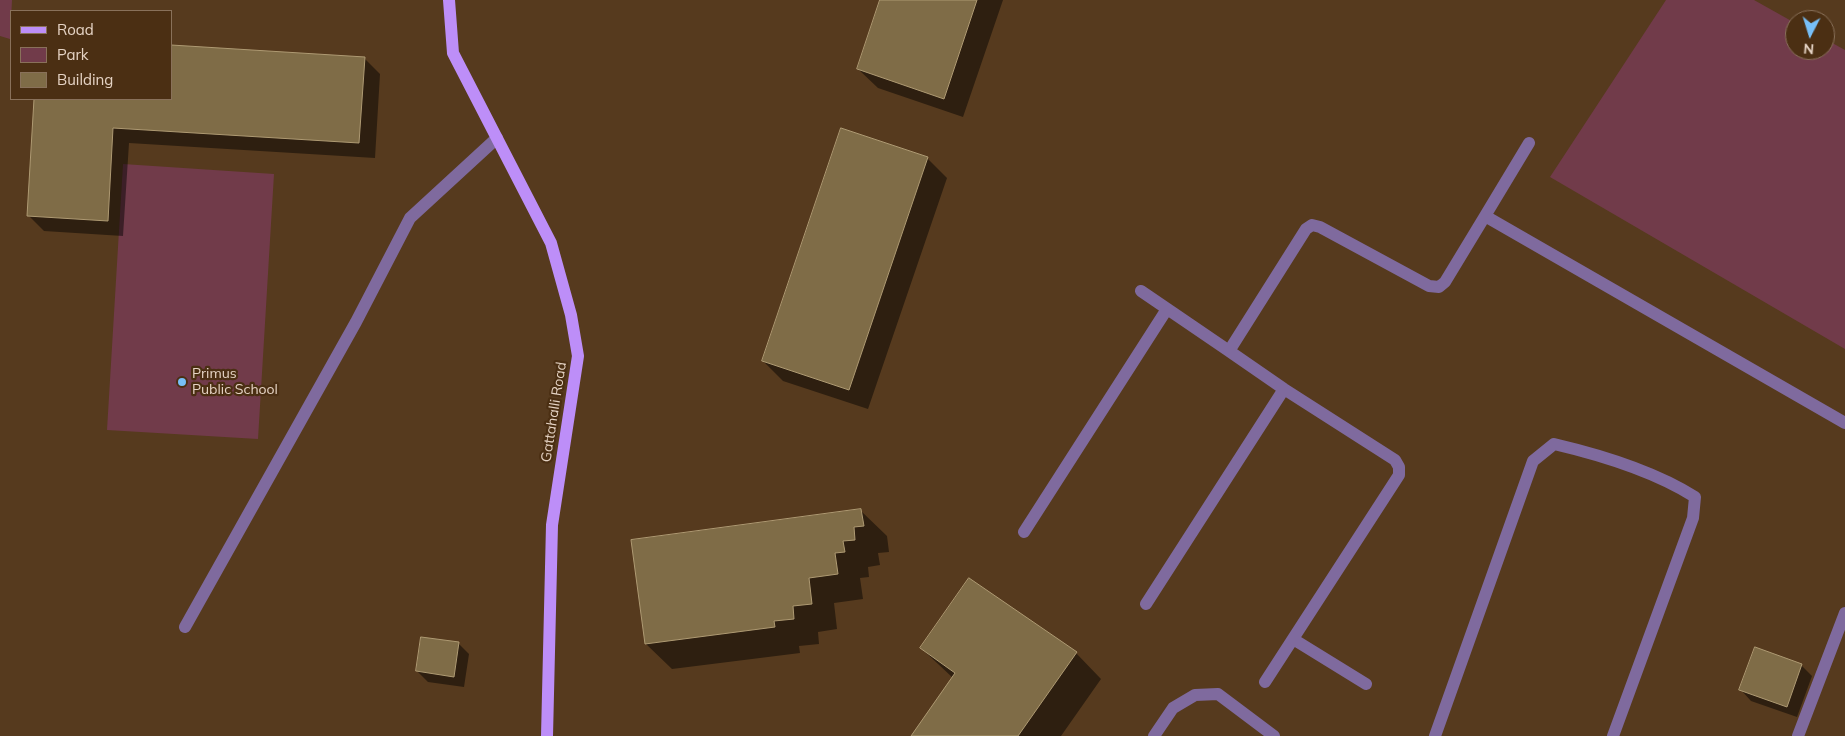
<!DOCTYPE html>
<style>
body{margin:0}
#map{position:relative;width:1845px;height:736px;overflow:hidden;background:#563a1e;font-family:Mulish,sans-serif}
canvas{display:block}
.legend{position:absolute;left:10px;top:10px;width:162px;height:90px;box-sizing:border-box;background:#4b2f13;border:1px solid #89715a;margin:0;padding:6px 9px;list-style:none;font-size:15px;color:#e5d3c4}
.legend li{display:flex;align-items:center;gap:10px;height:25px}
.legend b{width:25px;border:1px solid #89715a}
.north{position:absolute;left:1785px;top:10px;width:50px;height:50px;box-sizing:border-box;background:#4b2f13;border:1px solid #89715a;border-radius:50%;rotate:185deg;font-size:14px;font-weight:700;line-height:20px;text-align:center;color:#e5d3c4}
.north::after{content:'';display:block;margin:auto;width:18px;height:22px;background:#77bff7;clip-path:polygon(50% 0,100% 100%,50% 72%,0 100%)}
</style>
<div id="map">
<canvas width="1845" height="736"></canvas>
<ul class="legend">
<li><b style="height:6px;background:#bd8ef8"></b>Road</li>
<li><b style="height:14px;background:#713b4a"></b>Park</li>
<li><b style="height:14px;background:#7f6c47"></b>Building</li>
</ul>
<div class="north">N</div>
</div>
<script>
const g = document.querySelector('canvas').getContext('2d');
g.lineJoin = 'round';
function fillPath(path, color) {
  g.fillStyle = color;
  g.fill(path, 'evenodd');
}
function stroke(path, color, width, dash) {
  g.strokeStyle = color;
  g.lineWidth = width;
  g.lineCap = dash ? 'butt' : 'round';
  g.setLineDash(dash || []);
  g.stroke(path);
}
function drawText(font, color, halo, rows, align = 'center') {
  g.font = font + ' Mulish,sans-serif';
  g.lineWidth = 4.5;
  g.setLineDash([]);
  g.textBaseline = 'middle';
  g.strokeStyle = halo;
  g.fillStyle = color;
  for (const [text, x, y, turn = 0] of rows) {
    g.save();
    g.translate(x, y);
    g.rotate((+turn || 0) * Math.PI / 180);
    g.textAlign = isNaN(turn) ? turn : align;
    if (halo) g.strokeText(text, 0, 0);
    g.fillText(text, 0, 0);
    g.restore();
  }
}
fillPath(new Path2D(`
 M0,0H12L10,39L0,36Z
 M1666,0H1754L1795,23V50H1825V39L1845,50V349L1550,177Z
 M123,164L274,174L258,439L107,430Z`), '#713b4a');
fillPath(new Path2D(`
 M881,0H1003L963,117L878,88L858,69Z
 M364,58L380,74L375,158L129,143L123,236L44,231L28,215L36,99H171Z
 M927,158L947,178L868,409L783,381L763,361Z
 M861,511L887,536L889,552L878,553L880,565L868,567L869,577L860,578L863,599L834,603L837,629L818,632L819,644L799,646L800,653L672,669L646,644Z
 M458,643L469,654L464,687L428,682L417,671Z
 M921,648L1076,653L1101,679L1061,736H912L953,678Z
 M1801,665L1812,676L1797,717L1751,701L1741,690Z`), '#0007');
const building = new Path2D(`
 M880,0H977L944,99L857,69Z
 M171,45L365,57L359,143L113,128L108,221L27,216L34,99H171Z
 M841,128L928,157L849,390L762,361Z
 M861,509L864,526L854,527L855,540L843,541L845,552L835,553L838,574L809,578L812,604L793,606L794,619L774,621L775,627L645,644L631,540Z
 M969,578L1077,652L1018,736H911L955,673L920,648Z
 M421,637L459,642L454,677L416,671Z
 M1755,647L1802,664L1787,707L1739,690Z`);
fillPath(building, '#7f6c47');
stroke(building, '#ae9a73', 1);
stroke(new Path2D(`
 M1485,216L1529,143
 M1141,291L1229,351L1306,229L1312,225L1320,227L1429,286L1439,287L1445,282L1485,216L1845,423
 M1229,351L1284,389L1395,460L1399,467V475L1265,682
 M1024,532L1167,309
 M1146,604L1284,389
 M185,627L356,322L410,218L497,138
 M1293,639L1366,684
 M1154,736L1173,708L1195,695L1218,694L1274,736
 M1435,736L1533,461L1554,444C1601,455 1654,471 1695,497L1693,518L1613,736
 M1798,736L1845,613`), '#7f6a9e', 12);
stroke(new Path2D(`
 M449,0L453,53L551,243L571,315L578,356L552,525L547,736`), '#bd8ef8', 12);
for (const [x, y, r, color] of [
 [182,382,5,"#77bff7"]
]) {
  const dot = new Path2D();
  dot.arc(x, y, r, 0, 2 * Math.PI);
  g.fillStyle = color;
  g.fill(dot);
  stroke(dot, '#4b2f13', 2);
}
drawText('14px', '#e5d3c4', '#4b2f13', [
 ["Primus",192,374],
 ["Public School",192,390]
], 'left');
drawText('14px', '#e5d3c4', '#4b2f13', [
 ["Gattahalli Road",554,412,-81]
]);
</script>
